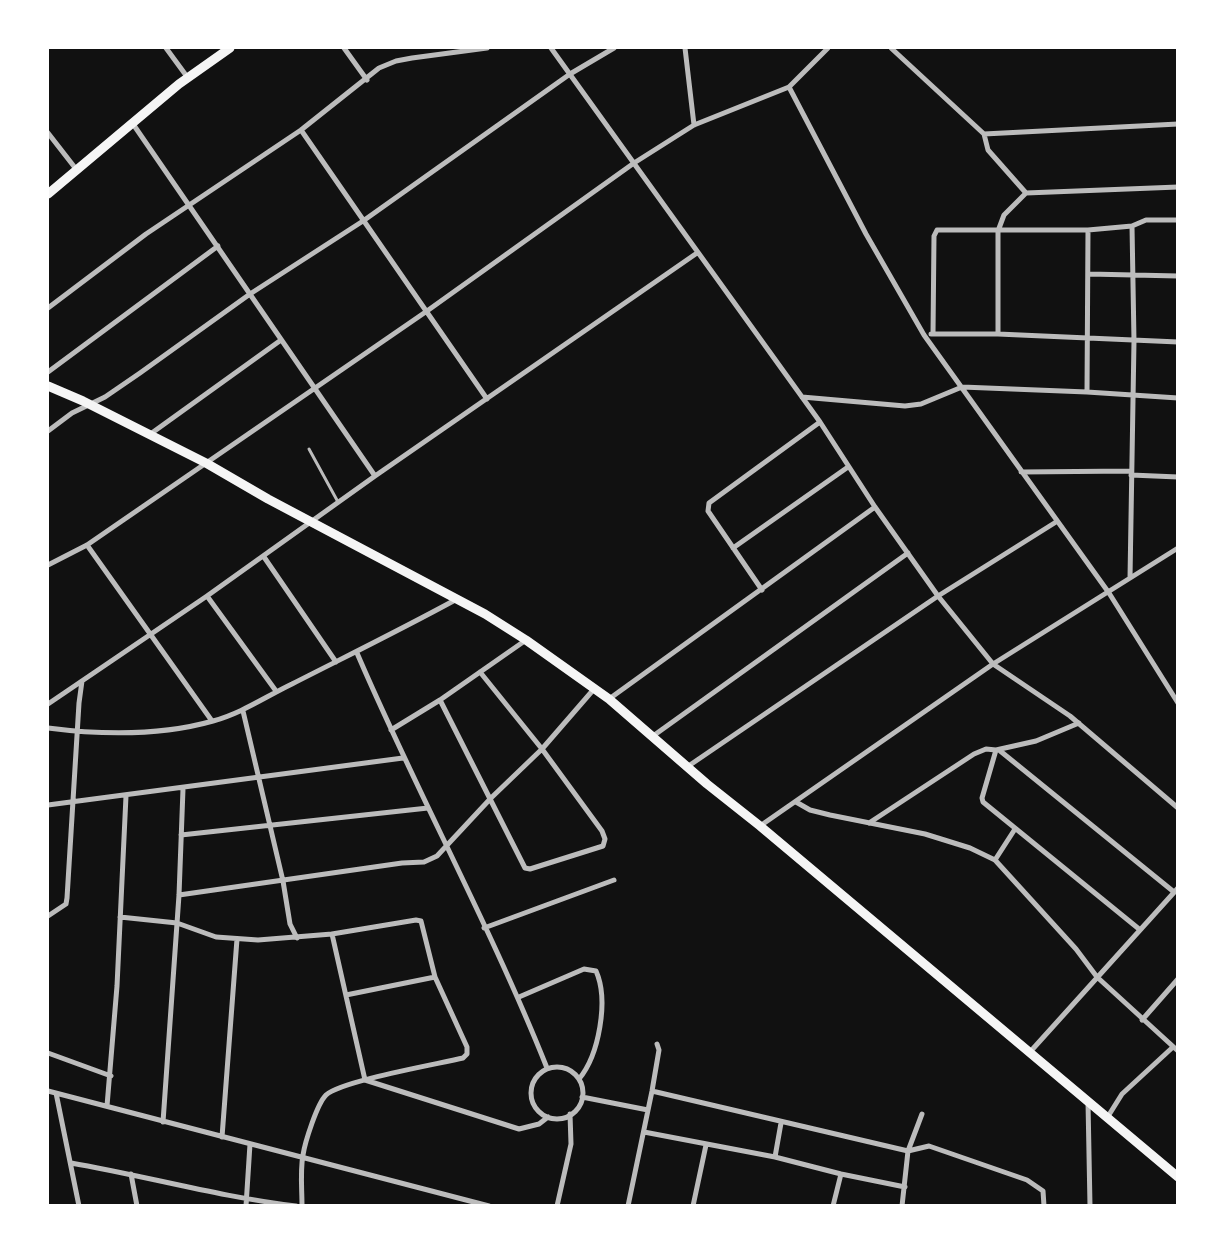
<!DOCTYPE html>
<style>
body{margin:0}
#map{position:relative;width:1225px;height:1253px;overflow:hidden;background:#111;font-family:Mulish,sans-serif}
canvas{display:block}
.frame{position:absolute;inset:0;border:49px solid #fff;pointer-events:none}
</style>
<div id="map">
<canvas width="1225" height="1253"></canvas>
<div class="frame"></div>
</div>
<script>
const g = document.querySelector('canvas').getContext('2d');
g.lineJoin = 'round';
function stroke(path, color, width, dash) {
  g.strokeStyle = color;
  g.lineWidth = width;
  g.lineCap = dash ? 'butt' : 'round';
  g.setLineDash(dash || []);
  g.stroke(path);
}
stroke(new Path2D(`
 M309,449L338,502`), '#bcbcbc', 3);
stroke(new Path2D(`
 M166,48L188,78
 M344,48L367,80
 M551,48L820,422L875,507L938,596L993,664L1070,716L1178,808
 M685,48L694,125
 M891,48L984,134L988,150L1026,193
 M789,87L866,234L924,335L1109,593L1178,703
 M133,124L375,476
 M301,130L487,399
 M48,133L76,169
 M984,134L1178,124
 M1089,274L1178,276
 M48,308L146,234L301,130L379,68L396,61L412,58L487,48
 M931,334H998L1178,342
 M933,334L934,236L937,230H1088L1132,226L1146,220H1178
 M998,334V231L1004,215L1026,193L1178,187
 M48,372L218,246
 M1087,392L1088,230
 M802,397L905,406L921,404L962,387L1087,392L1178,398
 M48,431L72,413L105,397L140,373L250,294L363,221L570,74L614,48
 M149,435L281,340
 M1021,472L1131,471
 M1131,475L1178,477
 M87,545L212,721
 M733,548L848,467
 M264,557L336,662
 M48,565L87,545L427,311L634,163L694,125L789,87L828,48
 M1130,578L1134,341L1132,226
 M762,590L708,511L709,503L820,422
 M207,596L276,691
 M357,653C417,793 491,927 547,1068
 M609,699L875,507
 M440,700L525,868L530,869L603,846L605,839L602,831L542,749L480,672
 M48,704L207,596L375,476L697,253
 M243,711L283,881L290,924L297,938
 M1079,723L1036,741L996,750L982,798L983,802L1139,929
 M48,728C102,735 160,736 213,721C242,713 265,697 292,684C347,656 402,629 457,599
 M391,730L440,700L526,640
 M653,736L908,553
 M999,750L1174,892
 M687,767L938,596L1056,522
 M796,802L810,810L830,815L925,834L970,848L995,860L1076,949L1097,977L1178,1051
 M48,805L403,758
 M869,823L974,754L986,749L996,750
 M760,826L993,664L1178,548
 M181,835L428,808
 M995,860L1015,829
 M179,895L402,863L424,862L437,856L491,798L542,749L594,689
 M48,916L66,904L67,898L79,703L82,681
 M120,917L177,923L216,937L258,940L332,934L416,920L421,921L435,977L467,1047V1054L463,1058C438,1064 340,1081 326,1095C317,1104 305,1142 303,1155C300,1171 302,1189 302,1206
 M484,928L614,880
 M332,934L365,1080L519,1129L539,1124L548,1117
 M346,995L435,977
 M519,997L584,969L596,971C609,1000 599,1055 579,1079
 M1142,1020L1178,979
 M1030,1052L1178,888
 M48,1053L111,1076
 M531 1093a26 26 0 1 1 52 0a26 26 0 1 1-52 0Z
 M48,1091L489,1206
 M652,1091L908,1151L929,1146L1027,1180L1043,1191L1044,1206
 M56,1093L79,1206
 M582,1097L648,1110
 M1088,1102L1090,1206
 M107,1106L117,986L126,796
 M1107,1118L1122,1094L1173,1047
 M163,1122L179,895L183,789
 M644,1132L775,1157L841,1174L905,1187
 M222,1137L237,939
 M775,1157L781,1123
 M71,1163C146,1176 220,1197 296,1206
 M131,1174L137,1206
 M246,1206L250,1144
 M557,1206L571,1144L570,1114
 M628,1206L652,1091L659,1050L657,1044
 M693,1206L706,1145
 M833,1206L841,1174
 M902,1206L908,1151L922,1114`), '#bcbcbc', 5);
stroke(new Path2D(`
 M48,194L179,84L230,48
 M48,386L83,401L206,463L268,499L485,614L526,640L609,699L707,784L760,826L1178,1177`), '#f5f5f5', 9);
</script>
